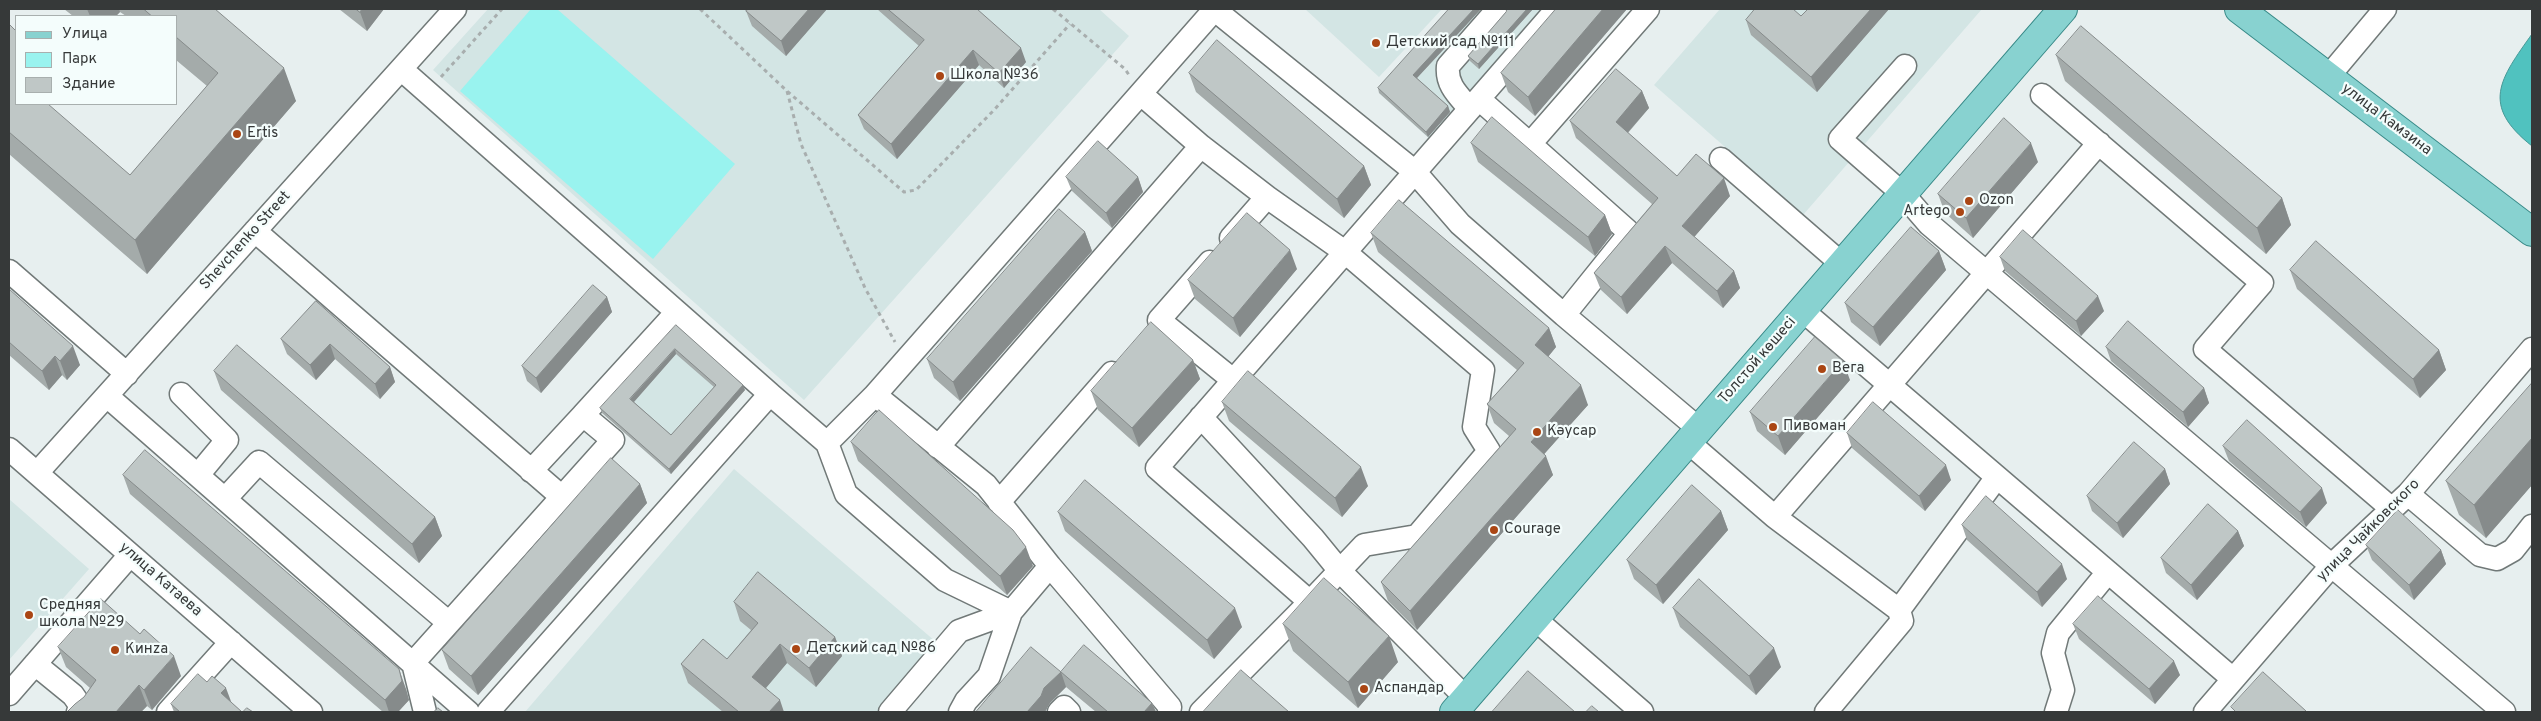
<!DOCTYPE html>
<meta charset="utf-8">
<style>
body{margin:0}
#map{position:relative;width:2541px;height:721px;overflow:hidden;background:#e7efef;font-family:Overpass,sans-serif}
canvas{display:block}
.frame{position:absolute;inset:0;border:10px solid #363939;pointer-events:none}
.legend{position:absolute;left:15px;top:15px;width:162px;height:90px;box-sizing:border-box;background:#f4fdfc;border:1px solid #a8afae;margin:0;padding:6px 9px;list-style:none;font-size:15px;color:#363939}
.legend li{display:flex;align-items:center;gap:10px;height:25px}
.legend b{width:25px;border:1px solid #a8afae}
</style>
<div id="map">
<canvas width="2541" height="721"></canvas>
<div class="frame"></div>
<ul class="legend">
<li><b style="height:6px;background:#88d2d0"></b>Улица</li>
<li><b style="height:14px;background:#99f3ef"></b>Парк</li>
<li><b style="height:14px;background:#bfc7c6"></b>Здание</li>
</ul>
</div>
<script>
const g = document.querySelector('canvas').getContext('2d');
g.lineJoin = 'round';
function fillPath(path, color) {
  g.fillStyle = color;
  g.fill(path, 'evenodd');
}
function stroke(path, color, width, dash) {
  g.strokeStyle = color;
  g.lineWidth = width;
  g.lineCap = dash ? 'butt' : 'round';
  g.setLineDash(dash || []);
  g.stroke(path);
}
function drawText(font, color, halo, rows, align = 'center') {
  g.font = font + ' Overpass,sans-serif';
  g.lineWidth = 4.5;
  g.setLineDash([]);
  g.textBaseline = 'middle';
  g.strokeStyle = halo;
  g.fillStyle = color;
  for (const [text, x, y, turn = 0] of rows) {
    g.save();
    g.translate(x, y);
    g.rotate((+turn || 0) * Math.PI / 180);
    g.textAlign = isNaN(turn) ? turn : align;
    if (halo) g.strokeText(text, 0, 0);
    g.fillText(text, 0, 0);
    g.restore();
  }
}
fillPath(new Path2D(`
 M488,9H1099L1129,36L804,400L433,70Z
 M1305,9H1442L1379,77Z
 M1455,9H1552L1433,142L1379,93Z
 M1720,9H1982L1803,215L1654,85Z
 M677,312L749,376L668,467L596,403Z
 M734,469L942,647L886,712H525Z
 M9,499L89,569L9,660Z`), '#d3e5e4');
fillPath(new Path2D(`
 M531,9H557L735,164L653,259L460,91Z`), '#99f3ef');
const water = new Path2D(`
 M2532,34V146C2480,105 2500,79 2532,34Z`);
fillPath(water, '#50c2bf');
stroke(water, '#489997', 1);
const minor = new Path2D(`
 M1215,10L1414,171L1460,224L1564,315
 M1905,66L1840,139L1903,194L1929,224L2504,712
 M401,69L677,312L583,415L613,440L413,663L425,712
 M2328,77L2385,9
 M2042,95L2262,283L2205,349L2392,509
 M1479,99L1530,144L1648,9
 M1470,109C1458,95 1446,85 1448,66L1498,9
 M1530,144L1630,233L1564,315L1699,429
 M1201,146L1267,197
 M1721,159L1842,264
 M255,231L562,497
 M1231,238L1267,197L1345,252L1483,370L1474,427L1489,451L1417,536L1364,545L1310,602
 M1210,262L1159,320L1233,380
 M9,271L127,374
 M1802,310L2233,679
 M181,394L227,440L198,475
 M770,394L827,443L846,494L945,580L1011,612L1050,566L986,485L875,395L1215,9
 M107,396L468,712
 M1201,417L1313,538L1340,571L1466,698
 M1688,442L1775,517L1899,610L1902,621L1826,712
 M827,443L875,395
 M938,447L1201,146L1141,94
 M9,449L311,712
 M531,471L583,415
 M37,473L455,9
 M2408,494L2480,555L2497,559L2513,550L2532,526
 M225,499L259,462L449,623
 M999,502L1112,373
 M1775,517L2099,143
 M1050,566L1170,707L1169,712
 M1899,610L1997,477
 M1535,619L1642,712
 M35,664L73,695L82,708L78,712
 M9,694L130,555
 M168,712L231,642
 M488,712L770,394L677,312
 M890,712L959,631L1011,612
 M960,712L966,701L989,676L1011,612
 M1059,712L1064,707L1069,712
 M1201,712L1310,602L1157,468L1557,9
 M2056,712L2063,690L2053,653L2058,633L2108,572
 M2205,712L2332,565L2408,494L2532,349`);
const major = new Path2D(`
 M2239,9L2532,232
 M1454,712L2063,9`);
stroke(minor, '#717978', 25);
stroke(major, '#378987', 30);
stroke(new Path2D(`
 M700,9L787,91L904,192L916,190L995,109L1070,24
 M1053,9L1125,69L1129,75
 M441,77L502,9
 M787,91L801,144L865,288L895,342`), '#a8aeae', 3, [4, 4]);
stroke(minor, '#fff', 22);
stroke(major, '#88d2d0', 28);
fillPath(new Path2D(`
 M64,9H215L296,101L147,274L9,154V24L16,104L130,175L207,86L176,60V16H126L120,12L116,16H73Z
 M339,9H384L367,31Z
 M827,9L786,56L752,26L746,11Z
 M877,9H977L1026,62L1004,88L979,65L897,159L864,129L858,115L919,46Z
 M1449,9H1481L1417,78L1448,106L1450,112L1428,137L1379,93L1378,88Z
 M1533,9L1479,69L1470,61L1468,56L1506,12Z
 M1556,9H1627L1535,116L1508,92L1501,73Z
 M1808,9H1889L1817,92L1751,35L1746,20L1801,16Z
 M2056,55L2282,198L2291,225L2266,254L2065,81Z
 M1189,73L1364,166L1371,185L1344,218L1196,92Z
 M1642,91L1649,108L1628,133L1677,176L1730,196L1694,237L1734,271L1740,288L1723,308L1672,263L1627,314L1601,290L1594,273L1652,204L1576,138L1570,121Z
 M1471,143L1605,215L1612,234L1595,256L1478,162Z
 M2038,162L1973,238L1945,213L1938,194Z
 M1066,177H1138L1143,192L1112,228L1072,191Z
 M1085,232L1092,251L960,401L934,378L927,359Z
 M1371,233L1549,328L1556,347L1548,357L1588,405L1544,454L1553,475L1417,630L1388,601L1381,582L1509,436L1494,423L1487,404L1517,370L1378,252Z
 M1939,251L1946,270L1880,346L1851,322L1845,303Z
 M2000,257L2104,311L2081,336L2005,271Z
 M1297,269L1240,337L1195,299L1188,280Z
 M2290,270L2439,350L2446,370L2420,398L2297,289Z
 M9,289L80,365L67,380L62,375L49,390L9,355Z
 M607,297L612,312L541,393L527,381L522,366Z
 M316,301L390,367L395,382L380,399L335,359L316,380L287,354L281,339Z
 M676,325L745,390L671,474L602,413L600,408ZM676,354L714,387L671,435L634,402Z
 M2106,347L2204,388L2209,403L2188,427L2111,361Z
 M1193,360L1200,379L1139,447L1098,410L1091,391Z
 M214,371L435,517L442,536L419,563L221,390Z
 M1850,380L1785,455L1757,431L1750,412Z
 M2532,384V485L2486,538L2459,515L2446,481Z
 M1222,402L1368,486L1342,517L1229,421Z
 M1847,433L1951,480L1925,511L1852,448Z
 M851,442L1033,566L1007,595L858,461Z
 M2223,446L2327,503L2306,527L2229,461Z
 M2165,469L2170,484L2123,538L2092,511L2087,496Z
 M123,475L406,689L409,700L398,712H383L130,494Z
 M640,484L647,503L478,695L449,669L442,650Z
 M1721,511L1728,530L1663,604L1634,579L1627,560Z
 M1058,512L1242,627L1214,659L1065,531Z
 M1962,525L2067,579L2042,607L1967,540Z
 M2238,531L2244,546L2197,600L2166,573L2161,558Z
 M2366,545L2441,550L2446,564L2414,600L2372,560Z
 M734,602L835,637L842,656L816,687L787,663L766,688L784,712H723L688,683L681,664L727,659L751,630L740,621Z
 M1673,608L1781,667L1756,695L1680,627Z
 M1283,624L1398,662L1358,708L1293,651Z
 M2073,624L2180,675L2155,704L2079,639Z
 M58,647L181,676L152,710L147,706L141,712H67L84,697L90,688L66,667Z
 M1061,672L1152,703L1156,712H1096L1066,687L1050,703L1045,712H976Z
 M231,702L242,712H174L171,704Z`), '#a4abaa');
fillPath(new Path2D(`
 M87,9H119L120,12L116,16H90Z
 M362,9H384L367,31L360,12Z
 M809,9H827L786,56L781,41Z
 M1474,9H1481L1415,80L1413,75Z
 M1527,9H1533L1479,69L1478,64Z
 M1603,9H1627L1535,116L1528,97Z
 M1871,9H1889L1817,92L1811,77Z
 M1021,48L1026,62L1004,88L999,73Z
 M973,50L979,65L897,159L891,144Z
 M284,68L296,101L147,274L135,240Z
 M1642,91L1649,108L1622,139L1616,122Z
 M1448,106L1450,112L1428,137L1426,132Z
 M2031,143L2038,162L1973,238L1966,218Z
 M1364,166L1371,185L1344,218L1337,199Z
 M1138,177L1143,192L1112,228L1106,213Z
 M1724,178L1730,196L1689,243L1682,226Z
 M2282,198L2291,225L2266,254L2257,228Z
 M1605,215L1612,234L1595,256L1588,237Z
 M1085,232L1092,251L960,401L953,382Z
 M1665,246L1672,263L1627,314L1621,297Z
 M1290,250L1297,269L1240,337L1233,318Z
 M1939,251L1946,270L1880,346L1873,327Z
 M1734,271L1740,288L1723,308L1717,291Z
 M2098,296L2104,311L2081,336L2076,321Z
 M607,297L612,312L541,393L536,378Z
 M1549,328L1556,347L1542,364L1535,345Z
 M330,344L335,359L316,380L310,365Z
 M73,346L80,365L67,380L60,361Z
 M675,349L676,354L632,404L630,399Z
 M2439,350L2446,370L2420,398L2413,379Z
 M55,356L62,375L49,390L42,371Z
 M1193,360L1200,379L1139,447L1132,428Z
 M1843,361L1850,380L1785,455L1778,436Z
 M390,367L395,382L380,399L375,384Z
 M743,385L745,390L671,474L669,469Z
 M1581,385L1588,405L1538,461L1531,442Z
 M2204,388L2209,403L2188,427L2183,412Z
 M2532,438V485L2486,538L2474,505Z
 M1546,456L1553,475L1417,630L1410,611Z
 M1946,465L1951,480L1925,511L1919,496Z
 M1361,467L1368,486L1342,517L1335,498Z
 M2165,469L2170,484L2123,538L2117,523Z
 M640,484L647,503L478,695L471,676Z
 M2322,488L2327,503L2306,527L2300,512Z
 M1721,511L1728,530L1663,604L1656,585Z
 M435,517L442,536L419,563L412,544Z
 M2238,531L2244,546L2197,600L2191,585Z
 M1026,547L1033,566L1007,595L1000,576Z
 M2441,550L2446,564L2414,600L2409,585Z
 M2062,564L2067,579L2042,607L2037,592Z
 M1235,608L1242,627L1214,659L1207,640Z
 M1389,636L1398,662L1358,708L1348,682Z
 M835,637L842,656L816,687L809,668Z
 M780,644L787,663L759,696L752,677Z
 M1774,648L1781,667L1756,695L1749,676Z
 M174,656L181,676L152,710L144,690Z
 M2174,661L2180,675L2155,704L2149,689Z
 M399,669L406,689L409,700L398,712H389L385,700Z
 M1061,672L1066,687L1050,703L1045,712H1027L1044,688Z
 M139,685L147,706L141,712H116Z
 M226,688L235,712L221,693Z
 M780,700L784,712H769Z
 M1152,703L1156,712H1144Z`), '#868b8b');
const building = new Path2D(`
 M144,9H215L284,68L135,240L9,132V24L16,31V104H48L130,175L218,73L176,37V16H152Z
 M356,9H362L360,12Z
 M749,9H809L781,41L746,11Z
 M888,9H977L1021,48L999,73L973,50L891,144L858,115L924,40Z
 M1449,9H1474L1413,75L1448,106L1426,132L1378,88Z
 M1507,9H1527L1478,64L1468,56L1506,12Z
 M1556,9H1603L1528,97L1501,73Z
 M1755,9H1793L1801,16L1808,9H1871L1811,77L1746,20Z
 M2081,26L2282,198L2257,228L2056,55Z
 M1217,40L1364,166L1337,199L1189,73Z
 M1616,69L1642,91L1616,122L1677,176L1696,154L1724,178L1682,226L1734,271L1717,291L1665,246L1621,297L1594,273L1658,198L1570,121Z
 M1492,117L1605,215L1588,237L1471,143Z
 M2004,118L2031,143L1966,218L1938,194Z
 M1098,141L1138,177L1106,213L1066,177Z
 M1399,200L1549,328L1535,345L1581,385L1531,442L1546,456L1410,611L1381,582L1516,429L1487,404L1524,363L1371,233Z
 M1059,209L1085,232L953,382L927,359Z
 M1247,213L1290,250L1233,318L1188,280Z
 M1911,227L1939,251L1873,327L1845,303Z
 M2023,230L2098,296L2076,321L2000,257Z
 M2316,241L2439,350L2413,379L2290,270Z
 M593,285L607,297L536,378L522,366Z
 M9,289L73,346L60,361L55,356L42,371L9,342Z
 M316,301L390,367L375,384L330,344L310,365L281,339Z
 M2128,321L2204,388L2183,412L2106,347Z
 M1151,322L1193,360L1132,428L1091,391Z
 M676,325L743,385L669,469L600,408ZM675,349L716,385L671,435L630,399Z
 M1815,337L1843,361L1778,436L1750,412Z
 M237,345L435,517L412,544L214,371Z
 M1248,371L1361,467L1335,498L1222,402Z
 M2532,383V438L2474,505L2446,481Z
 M1873,402L1946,465L1919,496L1847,433Z
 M879,410L1013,530L1026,547L1000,576L851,442Z
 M2247,420L2322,488L2300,512L2223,446Z
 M2134,442L2165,469L2117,523L2087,496Z
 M145,450L399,669L402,681L385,700L123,475Z
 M611,458L640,484L471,676L442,650Z
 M1085,480L1235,608L1207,640L1058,512Z
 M1692,485L1721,511L1656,585L1627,560Z
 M1986,496L2062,564L2037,592L1962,525Z
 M2208,504L2238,531L2191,585L2161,558Z
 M2398,510L2441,550L2409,585L2366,545Z
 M758,572L835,637L809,668L780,644L752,677L780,700L769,712H739L681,664L703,639L727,659L758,623L734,602Z
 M1324,578L1389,636L1348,682L1283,624Z
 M1699,579L1774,648L1749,676L1673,608Z
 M2098,596L2174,661L2149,689L2073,624Z
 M101,599L140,634L144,629L174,656L144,690L139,685L116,712H67L75,704L84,697L96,680L58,647Z
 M1084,645L1152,703L1144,712H1108L1061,672Z
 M1031,647L1061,672L1044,688L1041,696L1027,712H976Z
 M1241,670L1289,712H1203Z
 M1528,671L1575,712H1492Z
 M2263,672L2306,711L2305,712H2236L2231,707Z
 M198,674L207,682L212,676L226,688L221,693L242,712H180L171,704Z
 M1592,706L1599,712H1586Z
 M247,708L253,712H243Z
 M438,708L443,712H434Z`);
fillPath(building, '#bfc7c6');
stroke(building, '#868b8b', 1);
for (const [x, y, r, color] of [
 [1376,43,5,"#aa4614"],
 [940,76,5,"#aa4614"],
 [237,134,5,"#aa4614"],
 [1969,201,5,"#aa4614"],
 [1960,212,5,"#aa4614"],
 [1822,369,5,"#aa4614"],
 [1773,427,5,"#aa4614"],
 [1537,432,5,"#aa4614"],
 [1494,530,5,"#aa4614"],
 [29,615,5,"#aa4614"],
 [796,649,5,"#aa4614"],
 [115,650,5,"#aa4614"],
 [1364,689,5,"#aa4614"]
]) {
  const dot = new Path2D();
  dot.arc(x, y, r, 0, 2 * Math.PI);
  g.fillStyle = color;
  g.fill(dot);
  stroke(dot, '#f4fdfc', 2);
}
drawText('15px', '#363939', '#f4fdfc', [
 ["Детский сад №111",1386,43],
 ["Школа №36",950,76],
 ["Ertis",247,134],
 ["Ozon",1979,201],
 ["Artego",1950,212,"right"],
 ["Вега",1832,369],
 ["Пивоман",1783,427],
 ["Кәусар",1547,432],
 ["Courage",1504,530],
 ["Средняя",39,606],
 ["школа №29",39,623],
 ["Детский сад №86",806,649],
 ["Кинzа",125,650],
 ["Аспандар",1374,689]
], 'left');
drawText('15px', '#363939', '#f4fdfc', [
 ["улица Камзина",2386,120,37],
 ["Shevchenko Street",246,241,-48],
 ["Толстой көшесі",1758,361,-49],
 ["улица Чайковского",2369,531,-45],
 ["улица Катаева",160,580,41]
]);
</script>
